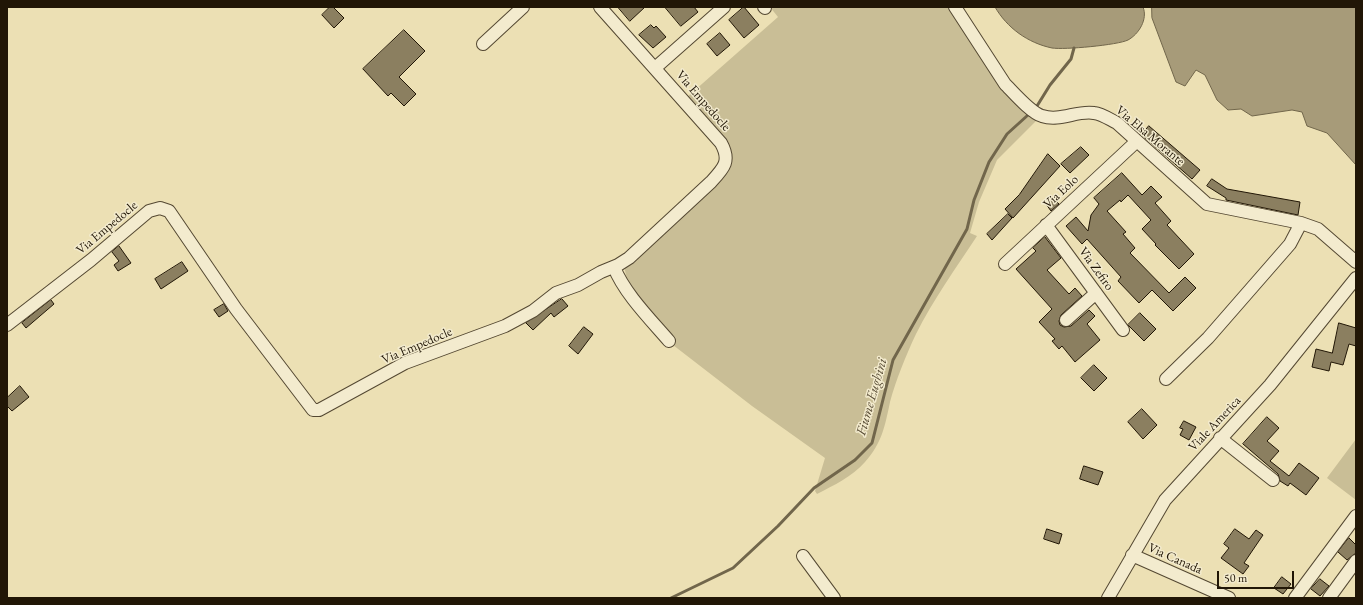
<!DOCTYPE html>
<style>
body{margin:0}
#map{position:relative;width:1363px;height:605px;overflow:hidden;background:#ece0b4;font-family:"EB Garamond",serif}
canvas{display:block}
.frame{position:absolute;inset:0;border:8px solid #211606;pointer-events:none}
.scale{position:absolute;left:1217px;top:571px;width:77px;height:18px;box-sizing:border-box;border:2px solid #211606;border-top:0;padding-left:5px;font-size:12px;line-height:14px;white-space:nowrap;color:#211606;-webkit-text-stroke:3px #f3ebce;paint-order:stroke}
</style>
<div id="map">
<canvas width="1363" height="605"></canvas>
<div class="frame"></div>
<div class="scale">50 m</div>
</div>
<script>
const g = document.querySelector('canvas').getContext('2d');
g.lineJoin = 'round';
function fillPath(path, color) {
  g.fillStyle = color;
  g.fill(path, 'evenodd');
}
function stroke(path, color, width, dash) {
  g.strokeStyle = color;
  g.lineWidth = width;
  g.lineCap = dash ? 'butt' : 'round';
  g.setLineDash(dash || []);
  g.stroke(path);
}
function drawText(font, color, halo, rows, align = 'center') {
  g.font = font + ' "EB Garamond",serif';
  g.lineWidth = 3;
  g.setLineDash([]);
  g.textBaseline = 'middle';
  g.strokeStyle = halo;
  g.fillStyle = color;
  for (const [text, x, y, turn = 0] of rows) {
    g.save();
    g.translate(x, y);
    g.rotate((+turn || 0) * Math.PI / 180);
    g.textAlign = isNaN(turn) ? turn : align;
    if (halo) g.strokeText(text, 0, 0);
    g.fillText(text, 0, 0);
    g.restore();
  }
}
fillPath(new Path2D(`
 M770,7H949L1015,102L1037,120L997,160L979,202L970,233L977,236C956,268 933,300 916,334C906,355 896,380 890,402C885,426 882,443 865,462C852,477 834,485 817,494L815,491L825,458L752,406L673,345L628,284L624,266L728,166L686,98L778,17Z
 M1356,439V500L1327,478Z`), '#c9be96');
const water = new Path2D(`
 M995,7H1143C1148,19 1139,34 1128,40C1118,45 1064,50 1052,48C1028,43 1007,28 995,7Z
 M1152,7H1356V165L1327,133L1307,126L1302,112L1292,110L1252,116L1241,109L1228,110L1217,100L1205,75L1196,70L1185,86L1176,82L1152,18Z`);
fillPath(water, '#a79b79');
stroke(water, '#71664b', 1);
stroke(new Path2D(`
 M1037,106L1050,85L1071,59L1074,48
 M671,598L733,568L778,526L814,488L855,460L872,443L893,360L967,229L974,200L989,162L1007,134L1028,115`), '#71664b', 3);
const building = new Path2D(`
 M330,7H333L344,18L334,28L322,15Z
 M618,7H645L630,21Z
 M665,7H694L698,12L681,26Z
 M744,7L759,25L744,38L729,20Z
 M651,25L654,28L656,26L666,37L653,48L639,35Z
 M404,30L425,51L399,77L416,94L404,106L391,93L388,96L363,69Z
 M720,33L730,45L717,56L707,44Z
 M1149,126L1200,170L1192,179L1142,135Z
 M1081,147L1089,155L1070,173L1061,164Z
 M1048,154L1060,166L1013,218L1005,209L1019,195Z
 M1122,173L1142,195L1151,186L1162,197L1155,203L1171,221L1167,225L1194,254L1179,269L1155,245L1156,244L1142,229L1151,220L1128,195L1121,202L1120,200L1107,211L1126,232L1123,234L1135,248L1130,253L1169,293L1185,277L1196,288L1173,311L1152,290L1139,303L1118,281L1121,277L1087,239L1082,244L1066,226L1076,217L1088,231L1091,215L1099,204L1094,198Z
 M1212,179L1227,189L1300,202L1298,215L1226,200V198L1207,186Z
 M1053,198L1059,204L1051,211L1046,204Z
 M1008,214L1012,218L992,240L987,234Z
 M1045,237L1061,258L1047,270L1069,294L1075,288L1082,296L1061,315L1059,321L1060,325L1064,327L1071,326L1089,310L1095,316L1087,324L1100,340L1075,362L1062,346L1059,349L1052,341L1055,339L1039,322L1052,309L1016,269L1036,251L1033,248Z
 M119,246L131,263L118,271L114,265L119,261L112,252Z
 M182,262L188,271L161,289L155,279Z
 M562,299L568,306L554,317L551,313L533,330L526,323Z
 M51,300L54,304L26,328L22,323Z
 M224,304L228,311L219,317L214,310Z
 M1140,313L1156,329L1144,341L1128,325Z
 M1339,323L1356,328V346L1349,344L1343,365L1331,362L1329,371L1312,367L1316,349L1332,353Z
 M584,327L593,334L578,354L569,346Z
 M1094,365L1107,378L1094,391L1081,378Z
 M20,386L29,397L12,411L7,406V398Z
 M1142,409L1157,425L1143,439L1128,422Z
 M1267,417L1279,428L1267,441L1279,451L1270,461L1289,476L1299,463L1319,478L1306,495L1290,483L1288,486L1280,481L1278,474L1243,444Z
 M1184,421L1196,427L1189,440L1180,435L1183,429L1180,428Z
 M1084,466L1103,472L1098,485L1080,479Z
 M1047,529L1062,534L1059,544L1044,539Z
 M1235,529L1249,539L1256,530L1263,535L1244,563L1249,566L1243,574L1221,558L1229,548L1224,544Z
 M1349,538L1356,545V553L1347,560L1338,552Z
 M1282,577L1291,584L1283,594L1274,588Z
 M1320,579L1329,586L1320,596L1311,589Z`);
fillPath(building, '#8b7f60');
stroke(building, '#211606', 1);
const minor = new Path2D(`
 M764,7L765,8
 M955,7L1005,84C1013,92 1031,113 1042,116C1060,122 1077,110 1094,113C1102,114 1109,119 1117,123L1207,204L1301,223L1318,229L1356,262
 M483,44L523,7
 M655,68L724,7
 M1046,225L1123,330
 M1005,264L1137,141
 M614,267C624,293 651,320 669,341
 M1066,320L1096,293
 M7,325L91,260L149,211L160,208L169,211L236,309L313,410H319L405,363L505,326L533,311L556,293L578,285L601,272L618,265L629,258L711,182C724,168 731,161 721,143L600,7
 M1166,379L1208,338L1290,244L1301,223
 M1220,438L1273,480
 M1132,555L1229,598
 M803,556L834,598
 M1108,598L1165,500L1270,385L1356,278
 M1295,598L1356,516
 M1329,598L1356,561`);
stroke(minor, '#544832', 14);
stroke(minor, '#f3ebce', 12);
drawText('13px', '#211606', '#f3ebce', [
 ["Via Empedocle",703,101,49],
 ["Via Elsa Morante",1150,136,40],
 ["Via Eolo",1061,192,-43],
 ["Via Empedocle",107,228,-40],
 ["Via Zefiro",1096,269,54],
 ["Via Empedocle",417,346,-23],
 ["Viale America",1215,424,-47],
 ["Via Canada",1175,559,24]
]);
drawText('italic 14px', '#574b34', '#f3ebce', [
 ["Fiume Eughini",872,397,-74]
]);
</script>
